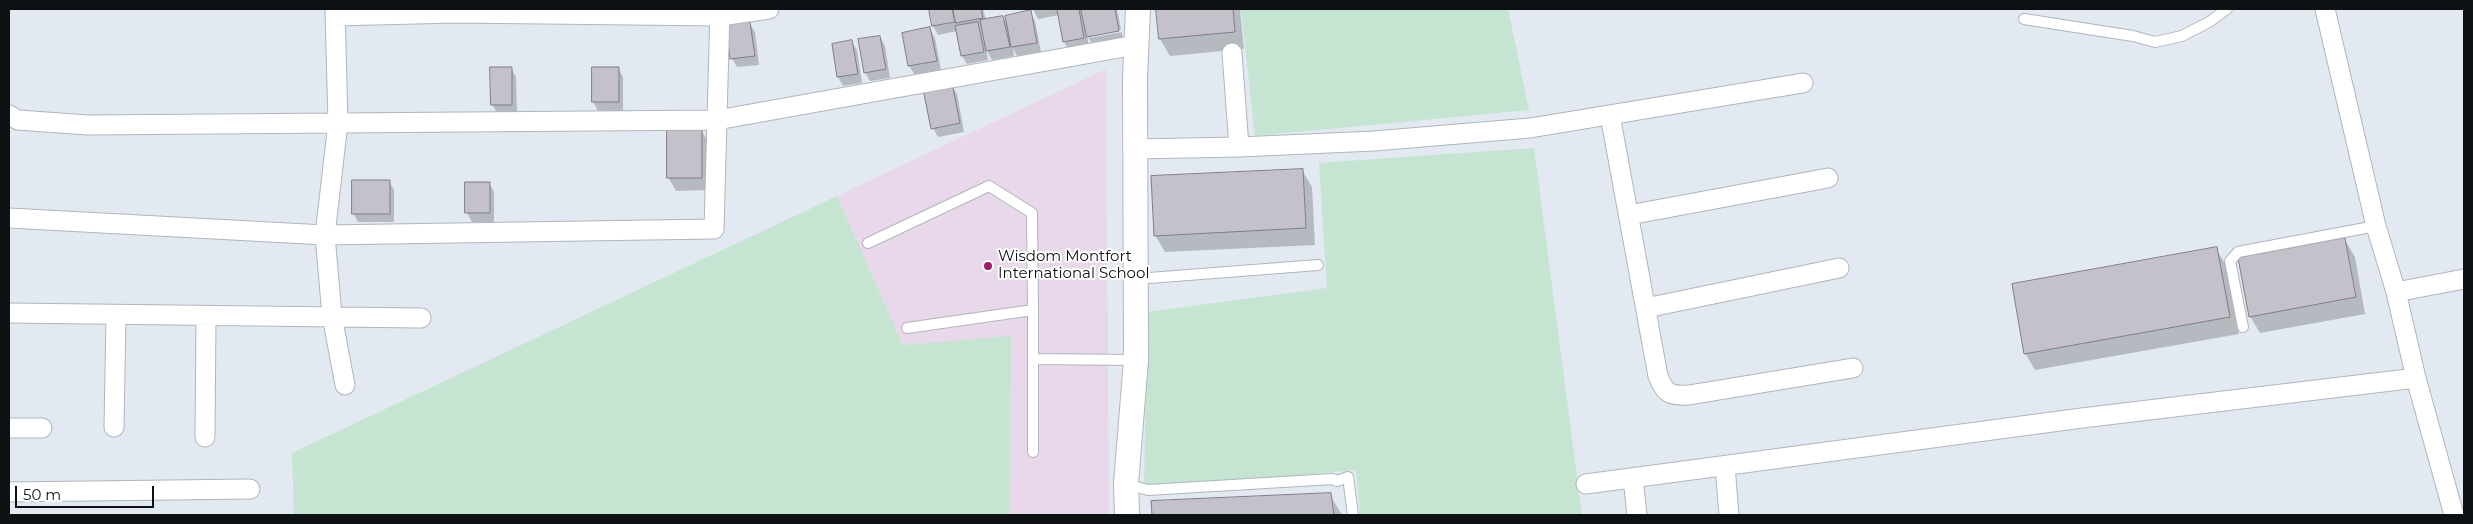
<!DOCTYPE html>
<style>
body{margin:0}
#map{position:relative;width:2473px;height:524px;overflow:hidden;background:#e2e9f1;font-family:Montserrat,sans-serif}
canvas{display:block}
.frame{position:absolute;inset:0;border:10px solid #0e1113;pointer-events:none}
.scale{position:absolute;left:15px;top:486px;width:139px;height:22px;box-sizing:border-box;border:2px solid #0e1113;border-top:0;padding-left:6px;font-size:15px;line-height:18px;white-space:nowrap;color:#0e1113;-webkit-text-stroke:4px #fff;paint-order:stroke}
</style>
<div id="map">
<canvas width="2473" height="524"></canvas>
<div class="frame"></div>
<div class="scale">50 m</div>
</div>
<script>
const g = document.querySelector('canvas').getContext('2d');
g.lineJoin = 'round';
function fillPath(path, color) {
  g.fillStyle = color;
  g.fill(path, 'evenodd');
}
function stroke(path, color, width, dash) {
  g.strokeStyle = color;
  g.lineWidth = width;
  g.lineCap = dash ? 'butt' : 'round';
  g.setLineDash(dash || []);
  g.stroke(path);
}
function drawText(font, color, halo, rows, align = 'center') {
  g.font = font + ' Montserrat,sans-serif';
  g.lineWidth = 4;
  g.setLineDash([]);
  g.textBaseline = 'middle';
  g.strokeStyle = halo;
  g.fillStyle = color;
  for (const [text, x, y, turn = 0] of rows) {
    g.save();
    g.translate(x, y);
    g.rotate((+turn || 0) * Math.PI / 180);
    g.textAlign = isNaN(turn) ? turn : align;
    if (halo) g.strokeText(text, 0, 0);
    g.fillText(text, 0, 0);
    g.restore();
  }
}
fillPath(new Path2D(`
 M1106,69L1109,515H1010L1011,337L903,345L837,196Z`), '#e9d8ea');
fillPath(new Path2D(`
 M1241,9H1508L1529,110L1255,136Z
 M1534,148L1582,515H1360L1356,470L1144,490L1147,312L1327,288L1319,163Z
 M837,196L903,345L1011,336L1010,515H294L292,453Z`), '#c5e4d1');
fillPath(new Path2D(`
 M930,9H983L986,20L1003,17L1008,26L1030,12L1035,21L1041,52L1017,56L1013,48L1014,56L992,60L986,49L988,60L967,64L962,56L957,31L938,35L933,26Z
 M1033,9H1117L1121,29L1089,35V38L1122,32L1123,40L1093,46L1087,35L1089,47L1069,50L1064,42L1059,15L1038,19Z
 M1157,9H1240L1244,49L1170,56L1160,39Z
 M750,24L755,32L759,65L737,67L732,58Z
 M930,29L935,38L941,70L915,75L909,66L903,34Z
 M880,37L885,46L890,78L870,81L865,72Z
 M852,42L857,50L862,83L843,86L838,77Z
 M511,68L516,77L517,113H497L492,104Z
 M618,68L623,77V111H598L593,102Z
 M951,85L957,94L964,132L938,137L933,128Z
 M701,130L709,143V190L676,191L668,177Z
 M1302,170L1312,187L1315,245L1165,252L1155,235Z
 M389,181L394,190V222H358L353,213Z
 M489,183L494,192V222H472L467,213Z
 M2345,240L2355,257L2365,314L2260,333L2250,316Z
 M2216,249L2226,265L2239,334L2035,370L2025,353Z
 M1330,495L1342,515H1153L1152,502Z`), '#0003');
const building = new Path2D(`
 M929,9H952L955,22L932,26Z
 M953,9H981L983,18L956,23Z
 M1079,9L1084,38L1063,42L1057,10Z
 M1081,9H1115L1119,31L1087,37Z
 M1156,9H1233L1235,32L1159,39Z
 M1031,10L1037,43L1011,47L1005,16Z
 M1003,16L1010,47L986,51L980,20Z
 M750,22L755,56L730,59L726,25Z
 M978,22L984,52L961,56L955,26Z
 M930,27L937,61L908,66L902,33Z
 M880,36L886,69L864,73L858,39Z
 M852,40L858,74L837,77L832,44Z
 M490,67H512V105H491Z
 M592,67H619V102H592Z
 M952,83L960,123L931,129L923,89Z
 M667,129H702V178H667Z
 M1303,169L1306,228L1154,236L1151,176Z
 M352,180H390V214H352Z
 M465,182H490V213H465Z
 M2345,238L2356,297L2249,317L2238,258Z
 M2217,247L2230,317L2024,354L2012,284Z
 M1331,493L1334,515H1152L1151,501Z`);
fillPath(building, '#c5c1ca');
stroke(building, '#807d85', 1);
const service = new Path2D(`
 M2024,19L2133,36L2155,42L2182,36L2209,22L2227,9
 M868,243L989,186L1032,213L1033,310
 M1136,279L1318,265
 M2243,327L2230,261L2238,252L2376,226
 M907,328L1033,310V359L1136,360
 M1033,452V359
 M1126,484L1148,490L1333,479L1337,481L1348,477L1353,515`);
const minor = new Path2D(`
 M335,9L338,123L325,235L332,316L345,385
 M2325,9L2376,226L2396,292L2464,279
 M336,16L455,13L720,16L769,9
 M9,115L18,120L88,125L717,120L1136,45
 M1610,115L1658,376C1665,394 1670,396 1689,395L1853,368
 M1239,147L1374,141L1530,128L1803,83
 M1135,149L1239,147L1232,53
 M1629,215L1828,178
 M9,218L325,235L714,229L720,9
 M2396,292L2416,378L2454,515
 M1646,308L1839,268
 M9,313L421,318
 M114,427L116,316
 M9,428H42
 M205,437L206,316
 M1725,466L1729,515
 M1633,478L1637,515
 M1586,484L2082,418L2416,378
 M9,492L250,489`);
const tertiary = new Path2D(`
 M1127,515L1126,484L1136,360L1135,77L1138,9`);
stroke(service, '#b0b6bd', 12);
stroke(minor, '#b0b6bd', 21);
stroke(tertiary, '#b0b6bd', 26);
stroke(service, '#fff', 10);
stroke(minor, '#fff', 19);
stroke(tertiary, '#fff', 24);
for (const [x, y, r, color] of [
 [988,266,5,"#a21c69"]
]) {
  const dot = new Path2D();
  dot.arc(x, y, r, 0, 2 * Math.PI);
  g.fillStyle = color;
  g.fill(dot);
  stroke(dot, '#fff', 2);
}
drawText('15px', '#0e1113', '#fff', [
 ["Wisdom Montfort",998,257],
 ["International School",998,274]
], 'left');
</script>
